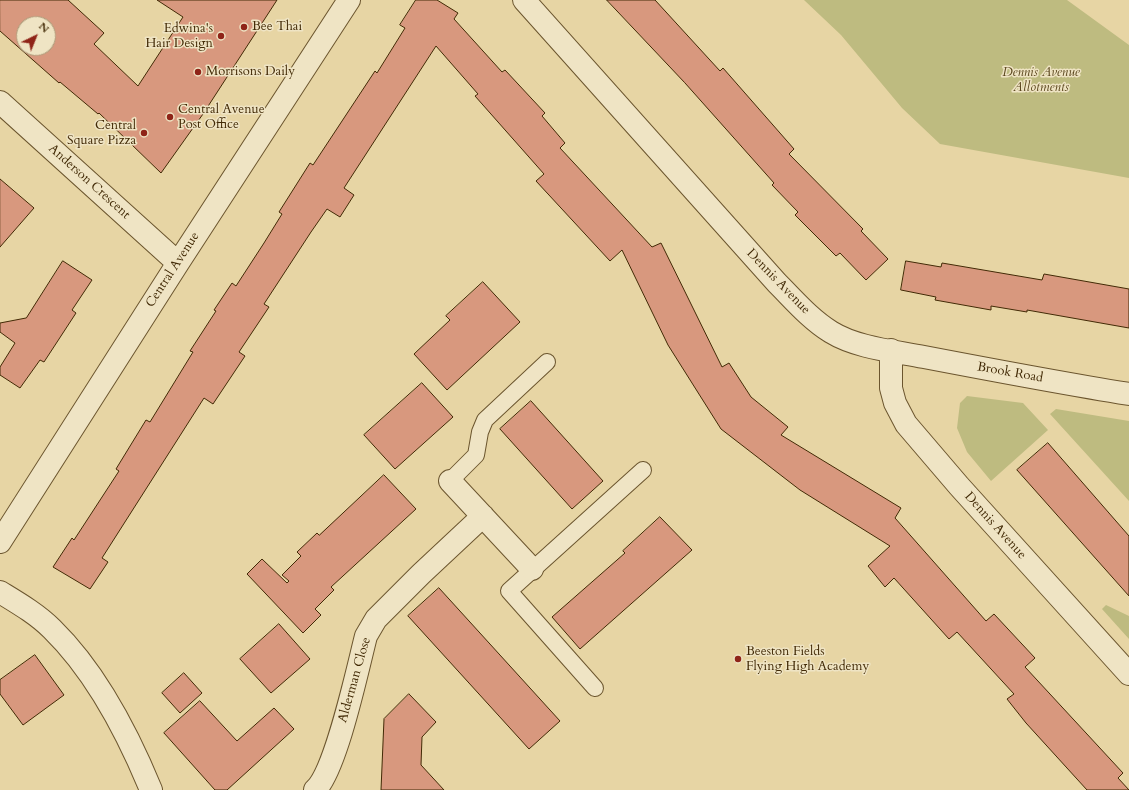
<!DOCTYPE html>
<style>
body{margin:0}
#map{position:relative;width:1129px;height:790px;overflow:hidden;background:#e7d5a4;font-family:Cardo,serif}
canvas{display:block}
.north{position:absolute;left:16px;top:16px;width:40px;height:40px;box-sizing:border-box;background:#efe4c4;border:1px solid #aa9a78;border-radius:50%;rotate:43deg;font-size:11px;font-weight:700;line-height:16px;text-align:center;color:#422a06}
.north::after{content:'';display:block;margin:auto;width:14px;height:18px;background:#8f2418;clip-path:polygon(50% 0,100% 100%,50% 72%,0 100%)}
</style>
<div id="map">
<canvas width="1129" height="790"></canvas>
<div class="north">N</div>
</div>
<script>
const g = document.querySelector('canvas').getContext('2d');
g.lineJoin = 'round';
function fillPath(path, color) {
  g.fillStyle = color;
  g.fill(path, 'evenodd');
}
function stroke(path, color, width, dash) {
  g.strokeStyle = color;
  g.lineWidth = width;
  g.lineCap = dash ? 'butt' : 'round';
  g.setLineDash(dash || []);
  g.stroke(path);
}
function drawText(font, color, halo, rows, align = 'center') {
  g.font = font + ' Cardo,serif';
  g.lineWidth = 3;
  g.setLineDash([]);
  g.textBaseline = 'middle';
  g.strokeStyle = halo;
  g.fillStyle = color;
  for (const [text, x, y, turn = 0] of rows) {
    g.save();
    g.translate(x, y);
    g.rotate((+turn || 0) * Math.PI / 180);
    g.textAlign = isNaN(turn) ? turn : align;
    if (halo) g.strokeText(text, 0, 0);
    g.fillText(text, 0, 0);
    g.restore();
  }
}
fillPath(new Path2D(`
 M804,0H1067L1129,45V178L940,144L902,108L841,35Z
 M967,396L1023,403L1048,430L991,481L967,452L957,428L960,403Z
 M1056,409L1129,421V501L1050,414Z
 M1106,605L1129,616V639L1102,609Z`), '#bebb80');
const building = new Path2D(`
 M0,0H68L104,33L94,44L138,86L183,17L157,0H277L203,114L161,173L99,113L98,114L60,82L59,83L0,31ZM24,24H48V48H24Z
 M416,0H437L458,13L454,19L502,72L505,70L545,113L542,116L565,143L560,148L652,247L661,243L722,367L729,363L751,397L788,427L781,435L901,508L895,518L986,621L994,614L1035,658L1025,667L1123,773L1118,778L1129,790H1087L1026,723L1007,699L1014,694L957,632L949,639L894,578L885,587L868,566L890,546L800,490L721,429L668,345L622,250L610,261L536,181L544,174L475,96L478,94L436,46L344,188L354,195L340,217L327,209L311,232L264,304L269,307L239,352L245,356L213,404L204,398L102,558L108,562L90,589L53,567L72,538L74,540L119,471L116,469L146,420L150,422L193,352L190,351L216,311L214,310L232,283L236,286L264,243L282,214L279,212L310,163L313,165L375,71L377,73L405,28L400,25Z
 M607,0H655L720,71L723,68L794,149L789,154L863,229L861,231L888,259L866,280L840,253L836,256L795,215L798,212L772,185L774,183L685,83Z
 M0,179L34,208L0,247Z
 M63,261L92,280L72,310L76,313L44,362L40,360L20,388L0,375V367L15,343L0,332V323L26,318Z
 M906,261L941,267L942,263L1042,280L1044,274L1129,289V328L1027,310V312L991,306V310L935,300L936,297L901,290Z
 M483,282L520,322L447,390L414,354L450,320L446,316Z
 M422,383L453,417L395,469L364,435Z
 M531,401L603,481L572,509L500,429Z
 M1048,443L1129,536V596L1017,470Z
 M384,475L416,509L331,587L334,590L315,609L321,615L303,633L247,574L262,559L287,583L289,581L282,575L301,556L297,552L317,533L319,535Z
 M660,517L692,550L580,649L552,617L625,553L623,551Z
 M439,588L560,721L529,749L408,616Z
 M279,624L310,659L271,693L240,659Z
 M35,655L64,695L23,725L0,694V680Z
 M184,673L202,693L180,713L162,693Z
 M409,694L436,722L422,737L421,765L444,790H381L384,719Z
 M200,701L237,741L274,708L294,729L227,790H215L164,733Z`);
fillPath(building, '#d8987e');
stroke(building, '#422a06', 1);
const service = new Path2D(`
 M450,481L476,455L480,432L485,420L547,362
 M595,688L509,591L643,470`);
const minor = new Path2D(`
 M524,0L777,283C794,300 810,319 831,332C857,348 894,351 924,357C992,370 1060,383 1129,394
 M0,102L178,263
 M891,350V388L895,403L906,424L959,486L1129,674
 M450,481L532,569
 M0,542L178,263L349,0
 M0,592C18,603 37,614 52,629C96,672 128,734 151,790
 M315,790C336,771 358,667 366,636L376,619L421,574L483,516`);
stroke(service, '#6b552e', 18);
stroke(minor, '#6b552e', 24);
stroke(service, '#efe4c4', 16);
stroke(minor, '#efe4c4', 22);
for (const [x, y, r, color] of [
 [244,27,4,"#8f2418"],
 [221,36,4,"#8f2418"],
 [198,72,4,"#8f2418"],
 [170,117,4,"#8f2418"],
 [144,133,4,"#8f2418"],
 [738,659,4,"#8f2418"]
]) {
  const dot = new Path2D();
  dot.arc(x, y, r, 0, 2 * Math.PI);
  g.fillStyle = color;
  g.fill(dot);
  stroke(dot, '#efe4c4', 1.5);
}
drawText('13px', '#422a06', '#efe4c4', [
 ["Bee Thai",252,27],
 ["Edwina's",213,29,"right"],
 ["Hair Design",213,44,"right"],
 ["Morrisons Daily",206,72],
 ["Central Avenue",178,110],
 ["Post Office",178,125],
 ["Central",136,126,"right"],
 ["Square Pizza",136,141,"right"],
 ["Beeston Fields",746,652],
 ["Flying High Academy",746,667]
], 'left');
drawText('italic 13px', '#5b471e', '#efe4c4', [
 ["Dennis Avenue",1041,73],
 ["Allotments",1041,88]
]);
drawText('13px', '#422a06', '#efe4c4', [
 ["Anderson Crescent",89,182,42],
 ["Central Avenue",173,270,-57],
 ["Dennis Avenue",778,282,46],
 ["Brook Road",1010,373,10],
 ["Dennis Avenue",995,526,48],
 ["Alderman Close",355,680,-74]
]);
</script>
